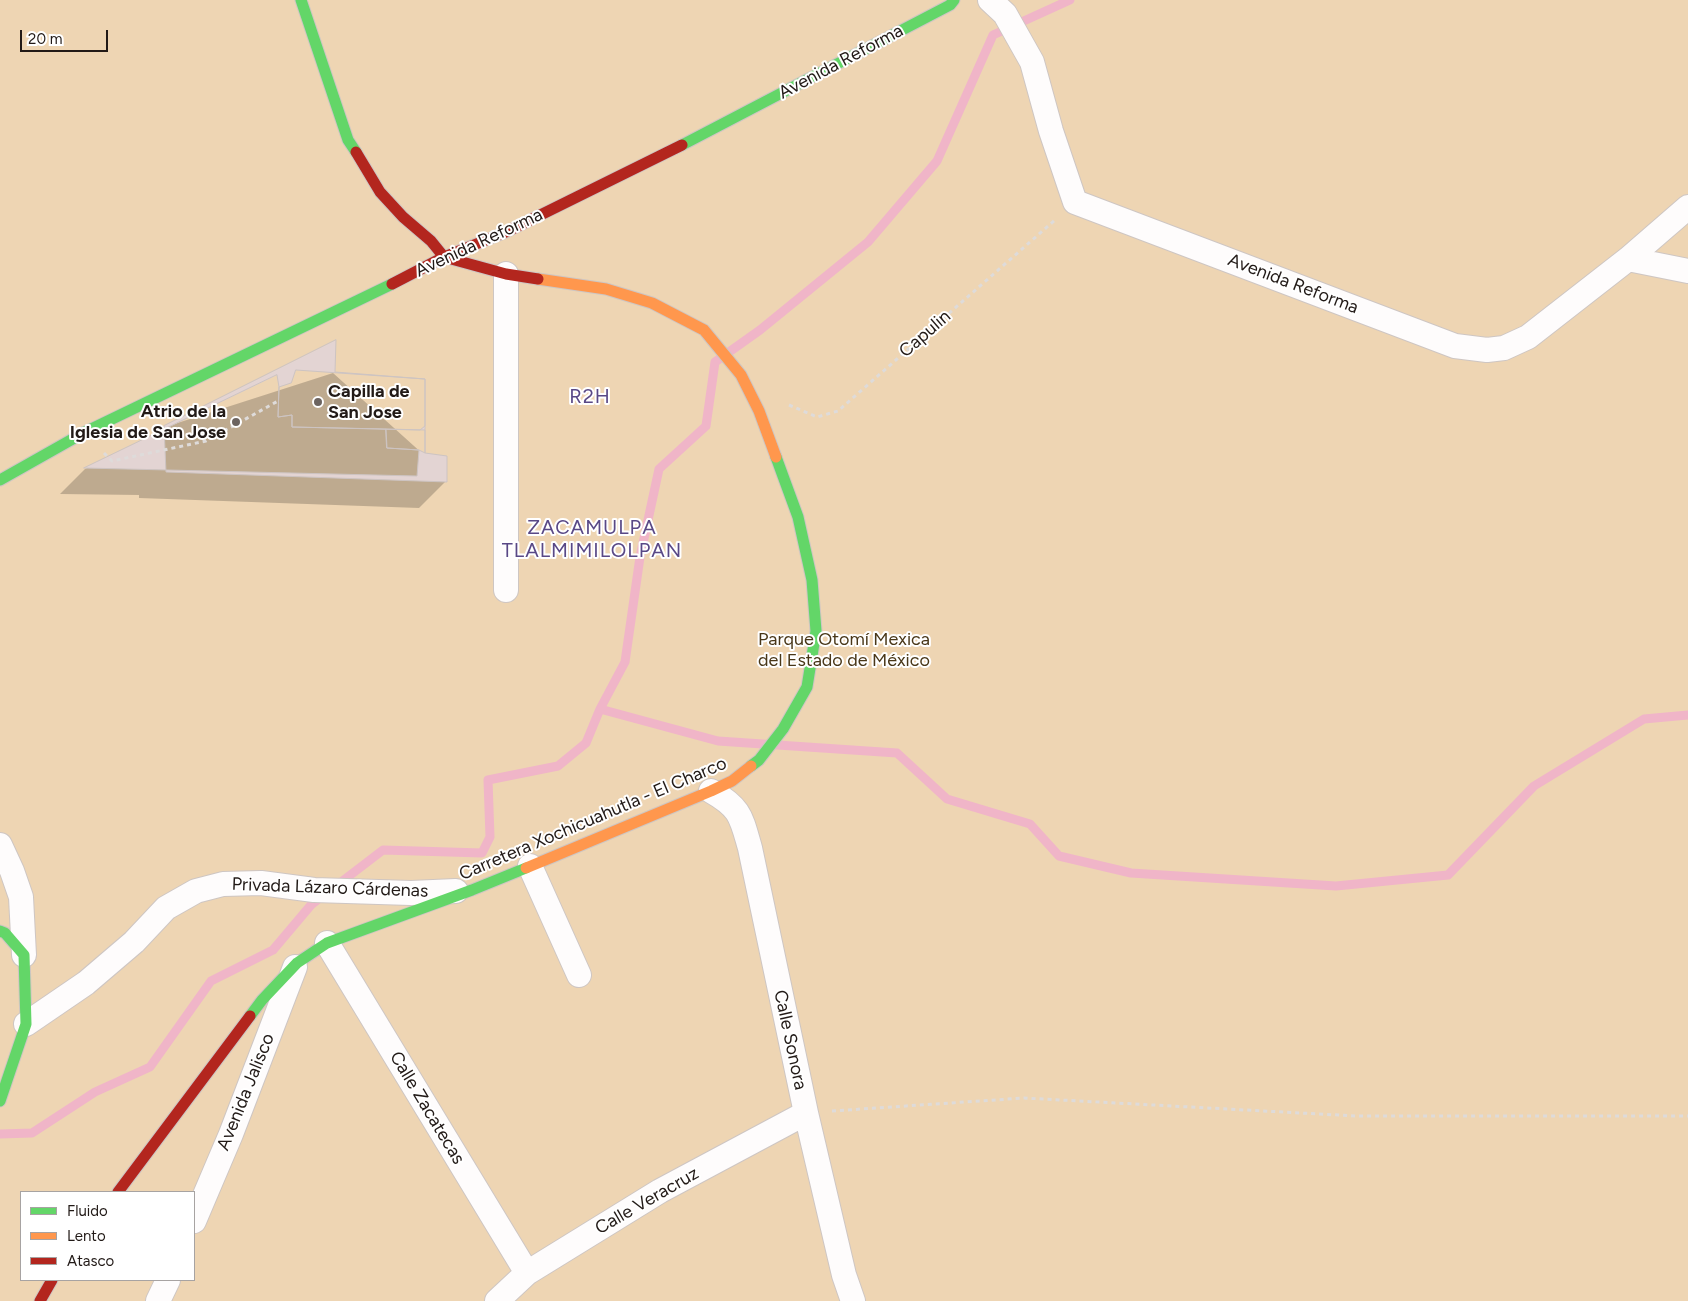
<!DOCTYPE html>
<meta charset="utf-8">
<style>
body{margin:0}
#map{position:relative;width:1688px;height:1301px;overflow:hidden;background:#f6ece8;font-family:Figtree,sans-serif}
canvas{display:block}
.legend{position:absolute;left:20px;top:1191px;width:175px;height:90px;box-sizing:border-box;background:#fff;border:1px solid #a7a3a2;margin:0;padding:6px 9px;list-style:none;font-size:15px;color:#221a17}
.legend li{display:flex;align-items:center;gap:10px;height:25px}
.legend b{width:25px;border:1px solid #a7a3a2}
.scale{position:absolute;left:20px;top:30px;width:88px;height:22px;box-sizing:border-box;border:2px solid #221a17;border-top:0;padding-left:6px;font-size:15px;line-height:18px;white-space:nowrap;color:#221a17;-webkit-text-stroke:4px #fff;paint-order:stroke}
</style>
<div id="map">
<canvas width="1688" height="1301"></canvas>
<ul class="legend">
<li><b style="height:6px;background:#63d668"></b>Fluido</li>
<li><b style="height:6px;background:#ff974d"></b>Lento</li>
<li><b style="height:6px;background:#b3261e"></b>Atasco</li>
</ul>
<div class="scale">20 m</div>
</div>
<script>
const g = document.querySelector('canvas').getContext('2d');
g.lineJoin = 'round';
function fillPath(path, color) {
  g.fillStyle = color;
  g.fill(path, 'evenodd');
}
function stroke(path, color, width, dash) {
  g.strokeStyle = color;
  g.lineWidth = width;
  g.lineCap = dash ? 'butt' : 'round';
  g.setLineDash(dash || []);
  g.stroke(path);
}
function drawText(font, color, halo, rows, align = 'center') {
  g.font = font + ' Figtree,sans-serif';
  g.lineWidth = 4;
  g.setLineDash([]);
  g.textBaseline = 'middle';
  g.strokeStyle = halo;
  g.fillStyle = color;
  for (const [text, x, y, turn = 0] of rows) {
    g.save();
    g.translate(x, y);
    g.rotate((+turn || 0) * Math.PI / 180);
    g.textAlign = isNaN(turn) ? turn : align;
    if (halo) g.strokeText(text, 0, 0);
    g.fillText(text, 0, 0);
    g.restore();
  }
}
fillPath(new Path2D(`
 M0,0H1688V1301H0ZM21,1192H194V1280H21Z`), '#eed5b3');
fillPath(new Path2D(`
 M333,373L424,455L445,482L419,508L139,498V495L60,494L85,469L159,434L165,427Z`), '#0003');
stroke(new Path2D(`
 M600,709L718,741L897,753L947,799L1030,824L1059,856L1131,873L1336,886L1448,875L1534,786L1644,719L1688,715
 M336,886L383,850L482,853L490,837L488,780L558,766L586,743L600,709L625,662L640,557L659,469L706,426L715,362L760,330L868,242L937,161L993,35L1070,0
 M0,1134L32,1133L95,1092L150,1067L211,981L273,950L311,905L324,895`), '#f0b5c8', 9);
const building = new Path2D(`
 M336,340L335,372L425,379V453L447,456V482L166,472L164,426Z
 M296,370L425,379V426L420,430L292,427V415L278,417L279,387L291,383Z
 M277,375L279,387L278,417L292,415V427L386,429L387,448L419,450L417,476L84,468Z
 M386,429L425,430V453L419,450L387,448Z`);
fillPath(building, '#e3d4d3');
stroke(building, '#cdc4c2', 1);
const street = new Path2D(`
 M990,0L1005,14L1032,62L1051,131L1075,202L1455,346L1487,350L1504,348L1528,337L1628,259L1688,207
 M1628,259L1688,271
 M506,274V590
 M711,791C741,808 741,817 750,848L806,1113L844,1275L853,1301
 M0,845L12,871L21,897L24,955
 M530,866L579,975
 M327,943L527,1273
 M26,1024L86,983L134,942L166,908L196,891L223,884L261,883L314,890L411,893L456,891
 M194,1221L231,1134L295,967
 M158,1301L168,1280
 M497,1301L527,1273L660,1191L806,1113`);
const fast = new Path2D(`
 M301,0L348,140L356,152
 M682,145L950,5L954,0
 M0,480L85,432L392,284
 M751,766L759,760L783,729L807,687L816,631L812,580L798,517L776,457
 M0,931L5,933L24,955L26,1024L0,1101
 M250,1016L262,1000L297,963L327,943L472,890L526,868`);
const slow = new Path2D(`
 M538,279L606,289L652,303L704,330L741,375L759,411L776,457
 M526,868L711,791L732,781L751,766`);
const jam = new Path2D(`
 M356,152L380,192L403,217L431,241L444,257L506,274L538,279
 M392,284L444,257L506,232L682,145
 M118,1192L250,1016
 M40,1301L52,1280`);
stroke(street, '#cec6c3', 26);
stroke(fast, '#cec6c3', 13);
stroke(slow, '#cec6c3', 13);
stroke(jam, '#cec6c3', 13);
stroke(new Path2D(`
 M789,405L817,417L838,411L1055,220
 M104,453L112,461L206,441L278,401
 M832,1111L1024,1098L1356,1116H1688`), '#dedbda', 3, [4, 4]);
stroke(street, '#fefcfc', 24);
stroke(fast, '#63d668', 11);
stroke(slow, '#ff974d', 11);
stroke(jam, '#b3261e', 11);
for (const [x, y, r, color] of [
 [318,402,5,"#6c6460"],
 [236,422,5,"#6c6460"]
]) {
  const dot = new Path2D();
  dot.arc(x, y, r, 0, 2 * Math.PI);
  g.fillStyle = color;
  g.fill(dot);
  stroke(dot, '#fff', 2);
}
drawText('18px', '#221a17', '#fff', [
 ["Avenida Reforma",841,62,-28],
 ["Avenida Reforma",479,243,-25],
 ["Avenida Reforma",1293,284,21],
 ["Capulin",925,334,-41],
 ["Carretera Xochicuahutla - El Charco",593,819,-23],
 ["Privada Lázaro Cárdenas",330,888,2],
 ["Calle Sonora",790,1040,78],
 ["Avenida Jalisco",246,1092,-68],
 ["Calle Zacatecas",427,1108,59],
 ["Calle Veracruz",647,1201,-30]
]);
drawText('bold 18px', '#221a17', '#fff', [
 ["Capilla de",328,392],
 ["San Jose",328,413],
 ["Atrio de la",226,412,"right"],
 ["Iglesia de San Jose",226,433,"right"]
], 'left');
drawText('18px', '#493718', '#fff', [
 ["Parque Otomí Mexica",844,640],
 ["del Estado de México",844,661]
]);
g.letterSpacing = '1px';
drawText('20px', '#594886', '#fff', [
 ["R2H",590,397],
 ["ZACAMULPA",592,528],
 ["TLALMIMILOLPAN",592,551]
]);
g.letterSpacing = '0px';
</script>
